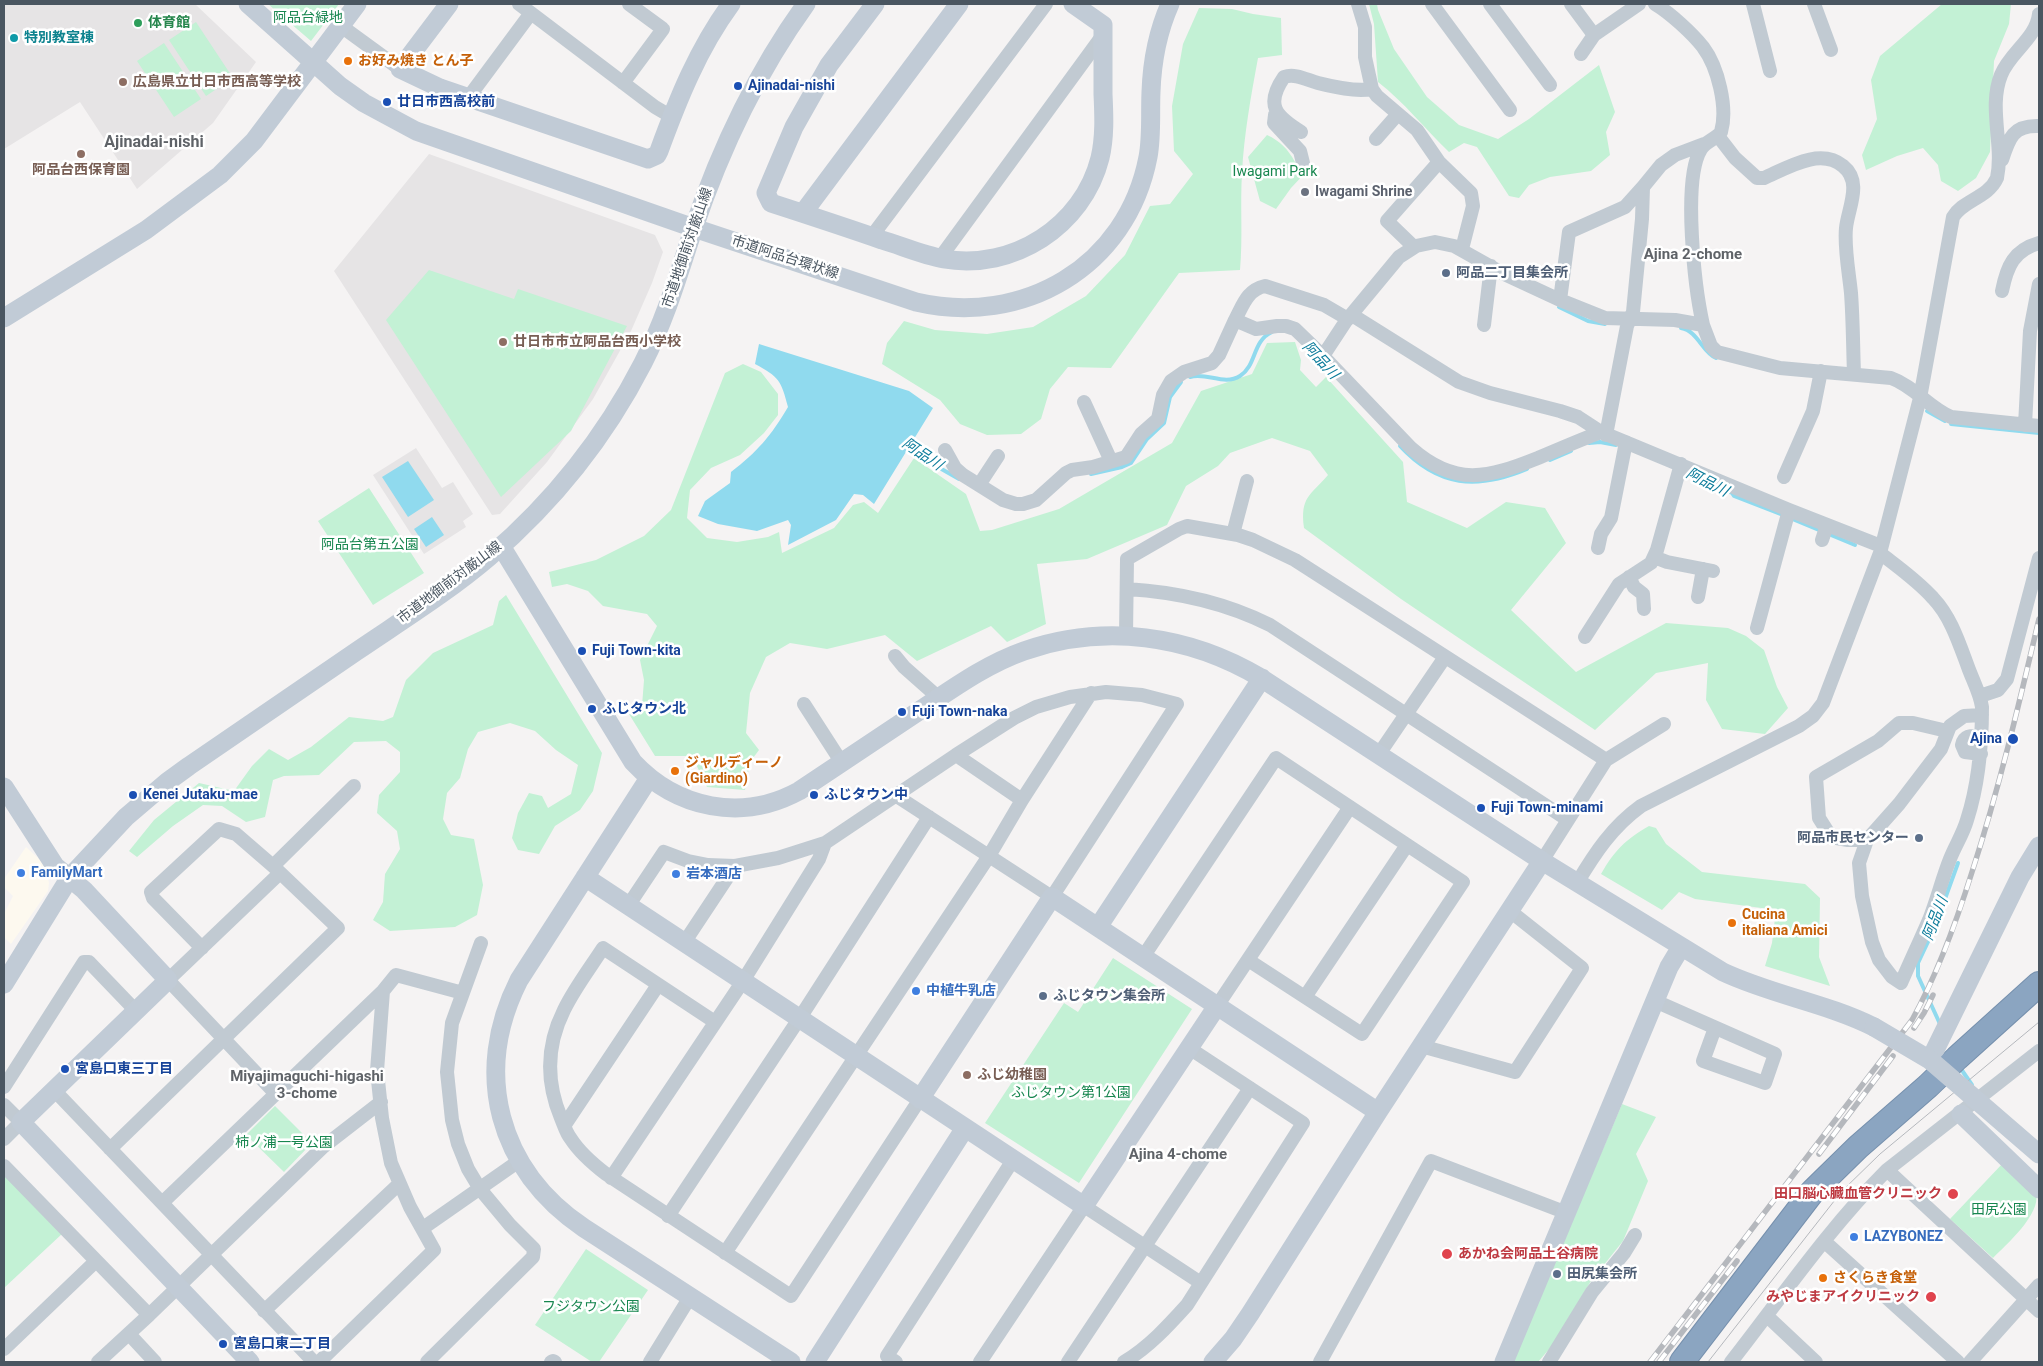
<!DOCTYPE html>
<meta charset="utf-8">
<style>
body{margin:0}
#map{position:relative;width:2043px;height:1366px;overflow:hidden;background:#f5f3f3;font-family:Roboto,sans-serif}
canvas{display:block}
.frame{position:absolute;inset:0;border:5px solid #4a5661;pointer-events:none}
</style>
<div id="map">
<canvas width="2043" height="1366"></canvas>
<div class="frame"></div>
</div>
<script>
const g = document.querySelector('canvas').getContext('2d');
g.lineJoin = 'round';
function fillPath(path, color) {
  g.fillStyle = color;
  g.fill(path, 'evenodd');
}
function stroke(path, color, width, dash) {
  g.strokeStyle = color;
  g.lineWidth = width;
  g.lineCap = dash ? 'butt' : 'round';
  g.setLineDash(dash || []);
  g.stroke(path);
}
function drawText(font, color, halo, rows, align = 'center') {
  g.font = font + ' Roboto,"Noto Sans JP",sans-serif';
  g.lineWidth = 5;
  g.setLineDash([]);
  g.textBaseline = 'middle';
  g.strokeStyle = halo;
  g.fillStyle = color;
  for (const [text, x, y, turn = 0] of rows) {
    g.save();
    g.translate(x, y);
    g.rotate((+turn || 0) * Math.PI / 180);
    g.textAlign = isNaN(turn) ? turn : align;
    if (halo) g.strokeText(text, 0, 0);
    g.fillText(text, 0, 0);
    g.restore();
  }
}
fillPath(new Path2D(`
 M26,847L40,860L46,870L49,883L48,891L11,944L4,937V914L13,896L4,887V879Z`), '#fdf9ef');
fillPath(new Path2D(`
 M4,4H195L256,62L213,123L137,189L80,102L4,149Z
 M429,154L655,235L663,252L652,283L631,331L593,399L547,462L500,514L492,515L334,271Z
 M416,448L442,488L453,482L473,514L463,521L466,527L424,554L373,475Z`), '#e6e4e5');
fillPath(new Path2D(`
 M268,4H339L311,41Z
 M1369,4H1377L1378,10L1394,49L1427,97L1459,125L1498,139L1529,119L1599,65L1615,112L1606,132L1610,155L1591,171L1550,177L1529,185L1519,198L1509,196L1477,147L1464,143L1449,152C1425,129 1404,102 1378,82L1374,24Z
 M1942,4H2011L2009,24L1994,61L1990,152L1976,178L1958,191L1941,181L1938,165L1923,148L1897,156L1866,170L1862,155L1877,119L1871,80L1880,56Z
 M1199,8L1232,9L1253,14L1281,18L1282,55L1258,58C1251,96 1244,134 1242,173C1240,205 1243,237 1240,270L1179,273L1111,368L1068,367L1050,389L1041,419L1021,434L987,435L960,424L940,400L882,364L887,343L904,321L935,330L987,334L1033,327L1086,296L1125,255L1150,206L1170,204L1193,174L1174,151L1172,106L1183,44Z
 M196,22L233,78L206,96L169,40Z
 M164,43L201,99L174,117L137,61Z
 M1267,135C1280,141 1288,149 1295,162L1303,163L1307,171L1291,188L1276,209L1260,201L1248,157Z
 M429,270L514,299L518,289L627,326L571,431L501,497L386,320Z
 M1295,342L1301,360L1300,370L1316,387L1326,377L1403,462L1407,502L1467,528L1506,502L1545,508L1566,543L1511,610L1576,672L1666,623L1728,628L1746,636L1764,650L1777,687L1788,708L1765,734L1722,729L1706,700L1708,663L1656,673L1595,730L1401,599L1304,528C1300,497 1310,496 1328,475L1310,451L1272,438L1230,453L1218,466L1186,486L1167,525L1087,559L1037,564L1046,624L1007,642L991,626L917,661L885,635L827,649L790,643L766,657L750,693L746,733L759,750L750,762L745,790L707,787L692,756H655L629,714L642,706L644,680L640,660L657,626L647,614L603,606L588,591L567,584L552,587L549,572L596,560L644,536L671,510L725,373L743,364L761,372L778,394V415L764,433L740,455L711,468L690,490L687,518L707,538L737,542L768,537L779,532L782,553L834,528L853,505L864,502L878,513L914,458L966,494L980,531L992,530L1059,509L1172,443L1201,391L1252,374L1267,343Z
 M369,488L424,573L373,605L318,521Z
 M506,595L602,753L593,791L580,810L555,826L539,854L518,850L512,838L518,813L529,793L542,796L548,808L571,794L578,765L556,750L535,731L510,723L478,732L468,749L460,778L447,793L443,819L451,835L474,839L483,885L477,915L455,927L390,931L373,920L383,902L385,874L400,849L397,831L377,813L379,795L400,772V752L386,741L354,742L319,775L284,776L273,780L265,817L246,822L222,806L203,805L173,826L137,857L129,851L154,820L199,783L234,791L252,766L269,749L288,760L311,747L349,717L383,721L393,717L406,680L433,653L493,625L499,601Z
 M1649,826L1656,828L1666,844L1702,872L1805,884L1820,898L1819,957L1830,986L1765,966L1772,943L1776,910L1695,899L1679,892L1662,910L1601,874C1615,850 1625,840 1649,826Z
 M1113,958L1192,1009L1079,1183L985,1123L1064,1003L1078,1012Z
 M1622,1104L1656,1117L1636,1154L1648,1181L1623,1241L1591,1281L1551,1347L1538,1362H1512Z
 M275,1106L312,1143L284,1172L246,1135Z
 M2003,1163L2036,1194C2041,1214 2006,1245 1993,1258L1950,1219Z
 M4,1172L63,1233L4,1288Z
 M586,1249L648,1290L599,1362H592L535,1325Z`), '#c3f1d5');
fillPath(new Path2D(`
 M759,344L909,391L933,408L874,504L863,495L854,494L836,520L788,545L791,525L788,520L757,531L718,524L698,516L705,501L730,483L731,472C757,452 771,436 788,407C781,380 779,377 755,364Z
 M408,461L434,500L408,517L382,477Z
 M432,517L444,535L426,547L414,529Z`), '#90daee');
stroke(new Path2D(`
 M1559,307L1588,321L1605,324
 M1681,328C1698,331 1702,352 1716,358
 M1190,377C1207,372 1224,386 1240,376C1257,365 1252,341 1272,332
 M1927,411L1945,421
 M1951,424L2039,433
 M1589,443L1600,442L1616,445
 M907,444L938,467L959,479
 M1400,446C1438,487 1477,490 1527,469
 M1550,460L1571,451
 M1091,474L1122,467L1131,463L1147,439L1164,423L1170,397L1181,382
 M1719,488L1732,493L1734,496L1783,515
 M1790,518L1855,545
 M1940,1024L1918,976V963L1934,929L1958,863
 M1959,1066L1972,1085`), '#90daee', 4);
const highway = new Path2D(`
 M1682,1362L1813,1191L1858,1147L1928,1086L1957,1058L2039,984`);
stroke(highway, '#7690ad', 26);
stroke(new Path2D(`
 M519,4L655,107L672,117
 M1358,4L1365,27V57L1372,89
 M1432,4L1510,110
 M1490,4L1550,85
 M1571,4L1594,35
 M1655,4C1670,13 1692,33 1703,47C1718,67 1728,108 1721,132C1716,139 1706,141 1701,149C1682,180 1695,289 1703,325
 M1753,4L1770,71
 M1814,4L1831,50
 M341,26L400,69
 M1581,54L1594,35L1639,4
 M623,83L663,29L629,4
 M468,98L531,13
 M1275,115L1274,123L1300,151L1303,163
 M1301,132C1277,117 1264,106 1284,77C1295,73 1307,80 1318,83C1334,87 1355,92 1372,89L1377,96L1417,130L1439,162L1471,193L1473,206L1462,249
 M1718,136L1735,158L1757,178H1764C1787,168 1820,147 1843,166C1863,182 1848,208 1846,228C1844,247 1849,273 1851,293C1853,320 1853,347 1854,374
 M1376,139L1398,114
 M2002,160C2009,138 2013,125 2039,126
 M872,236L1046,4
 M1414,247L1387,221L1439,162
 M940,258L1103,35
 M2002,291C2007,266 2014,250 2039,243
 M1560,300L1569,232L1625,207L1643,187
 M1352,315L1459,382L1490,393L1560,411L1578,417L1601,432
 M1235,320C1243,305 1247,290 1265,286L1324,305L1348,319
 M1484,325L1491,266
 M1323,356L1346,321L1399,257L1416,246L1435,242L1454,246L1504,274L1560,300L1605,318L1675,320L1703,325L1711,346L1717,352L1780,368L1891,378C1914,386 1929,408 1951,417L2039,426
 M1084,402L1111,461
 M2025,425L2030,331L2039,284
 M1606,435L1627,326L1633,312L1642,219L1643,187L1661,165L1675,155L1704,144
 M945,450L955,468L963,475L1003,500L1016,504H1023L1036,500L1066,473L1072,470L1093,467L1126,457L1141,434L1158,419L1163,395L1171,381L1184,372L1212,363L1219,355L1235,320L1256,329L1277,326H1286L1295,329L1323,356L1411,448C1455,487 1488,478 1538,458C1559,449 1580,440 1601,432L1789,510L1881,546
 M1784,477L1813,411L1821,371
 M979,485L998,456
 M1233,534L1247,481
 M1822,540L1827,525
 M1598,548L1601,534L1611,518L1626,442
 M1880,553C1898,567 1918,581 1933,598C1951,617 1959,643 1968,667C1973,681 1980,693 1982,707C1982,746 1979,783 1967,820C1963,834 1955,846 1950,859C1942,879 1937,900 1929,920C1920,941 1910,962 1901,983L1892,977L1879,960L1872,942L1862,896L1859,863L1867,840L1899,804L1941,749L1950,726L1964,716L1982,715
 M1654,557L1667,562L1713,571
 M1629,577L1634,587L1643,594L1644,609
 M1127,589C1178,592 1224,602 1270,625L1568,820
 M1698,597L1703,569
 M1757,628L1789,510
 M1126,636L1127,559L1179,529L1187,526L1238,535L1253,540L1295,560L1606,760
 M1585,637L1619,584L1651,563L1657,550L1681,464
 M895,656L904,667L939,698
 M1980,696L1998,690L2007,679L2039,558
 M804,704L842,763
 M1379,754L1445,657
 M1981,754L1965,752L1962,745C1964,734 1973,736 1982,736
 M956,755L1022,800
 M1867,840H1848L1831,837L1819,818L1816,777L1878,741L1899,723H1913L1947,731
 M1542,861L1606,760L1664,724
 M273,866L354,786
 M1577,883C1595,853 1612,827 1641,806L1799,726L1813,716L1823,703L1880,553L1920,398L1953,217C1963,200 1988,198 1997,178C2004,145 1988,107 2001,75C2010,52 2036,39 2039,14
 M628,906L664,852L688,861L708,865L735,866L778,858L825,843L956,755L1014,718L1036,707L1070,697L1106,692L1142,695L1177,704L1052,897L895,795
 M684,943L735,866
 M1143,957L1276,758L1463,882L1362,1034L1248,960
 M1305,997L1407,845
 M1655,1001L1775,1054L1765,1083L1703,1061L1715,1028
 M1217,1006L1350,807
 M715,1022L603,948C590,968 574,989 564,1010C546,1046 546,1082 561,1118C564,1125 566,1133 571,1139C580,1153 593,1164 606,1174L791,1296L920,1099
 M1421,1046L1515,1072L1582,968L1510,911
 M4,1087L84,962H89L136,1011
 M54,1090L314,1362
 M275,1093L168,980L280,873
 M4,1105L21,1122L4,1139
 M564,1126L658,985
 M110,1149L338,928L273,866L236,834L219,829L151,892L153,898L202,948
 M4,1166L149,1315L323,1147L381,1102
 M1887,1170L2039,1311
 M611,1178L743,981L819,859L825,843
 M162,1203L383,991L396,975L463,993
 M668,1216L805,1010L929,817
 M423,1228L519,1161
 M1825,1242L1958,1362
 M725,1253L989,856L1022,800L1091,693
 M264,1311L399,1184
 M1767,1316L1816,1362
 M129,1334L155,1362
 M4,1349L96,1261
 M98,1362L149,1315
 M319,1362L434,1250L410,1207L391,1163L382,1118L377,1071L383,991
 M427,1362L533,1257L534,1249L510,1225L480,1189L468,1169L458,1144L452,1120L447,1072L452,1023L481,943
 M551,1362L553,1361L555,1362
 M650,1362L690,1297
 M896,1362L887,1356L1013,1160
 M980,1362L1084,1206L1201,1283
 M1068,1362L1250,1088
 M1124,1362C1149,1347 1168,1326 1187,1305L1303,1123L1189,1048
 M1320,1362L1431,1161L1567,1213
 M1549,1362L1592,1292L1624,1253L1635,1235
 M1731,1362C1781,1298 1829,1228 1887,1170L2039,1051
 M1970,1362L2039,1285`), '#c1cad2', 14);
stroke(new Path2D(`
 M248,4L340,86L364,103L416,131L694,228L916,302C1023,327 1127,267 1148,157C1152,136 1150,114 1151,92C1152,62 1158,31 1170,4
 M449,4L400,69L440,88L648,159L657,155L659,151C678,99 698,49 731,4
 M875,4L829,65L794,127L766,193L771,203C808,215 845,227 882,240C902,246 923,255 944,259C1013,271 1083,226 1100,158C1105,137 1104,115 1103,94C1103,71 1103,48 1103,25L1073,4
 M803,213L959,4
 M4,318L146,230L220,175L254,141L357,4
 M501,546L633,762C677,809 742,822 799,791C840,764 881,736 922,709C955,687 987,664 1024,651C1104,623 1189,635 1261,678L1542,861L1723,972C1772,995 1826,1003 1874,1027
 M649,778L519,980C472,1073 498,1170 584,1228L791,1362
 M4,787L55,866L84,890L168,980L21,1122L250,1362
 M585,877L1084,1206L1217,1006
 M1098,927L1262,678
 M4,984L70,877L126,817L167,782L189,766C245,728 301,689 357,651C401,621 448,592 489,557C552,503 605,437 643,363C665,320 678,276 693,230C720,150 757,72 806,4
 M1930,1060L2020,877L2039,846
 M920,1099L1052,897L1378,1112
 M1961,1114L2039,1189
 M815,1362L965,1128
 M1213,1362L1233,1339L1250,1314L1378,1112L1542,861
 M1504,1362L1669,967L1681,947`), '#c1cbd6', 19);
stroke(highway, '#8ba5c1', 24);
stroke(new Path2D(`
 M1708,1362L1842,1191L1880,1154L2039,1022`), '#b5b8bd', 1);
const rail = new Path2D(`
 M1914,1028L1924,1013L1933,995
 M1819,1154L1893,1056
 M1650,1362L1912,1020C1938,973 1956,923 1972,872C1999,789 2019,704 2039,619
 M1659,1362L1737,1261`);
stroke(rail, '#b5b8bd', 5.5);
stroke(rail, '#fff', 4, [11]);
stroke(new Path2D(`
 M1874,1027L1930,1060L2039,1154`), '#c1cbd6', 19);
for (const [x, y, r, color] of [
 [138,23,5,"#2e9e5b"],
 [14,38,5,"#0f9aa8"],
 [348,61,5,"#e8710a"],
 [123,82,5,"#8d6e63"],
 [738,86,5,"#1a4fb4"],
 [387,102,5,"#1a4fb4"],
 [81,154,5,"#8d6e63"],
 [1305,192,5,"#6b7280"],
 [1446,273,5,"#5c6f8a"],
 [503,342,5,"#8d6e63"],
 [582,651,5,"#1a4fb4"],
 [592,709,5,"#1a4fb4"],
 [902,712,5,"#1a4fb4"],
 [2013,739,6,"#1a4fb4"],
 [675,771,5,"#e8710a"],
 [133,795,5,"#1a4fb4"],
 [814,795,5,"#1a4fb4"],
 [1481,808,5,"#1a4fb4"],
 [1919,838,5,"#5c6f8a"],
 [21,873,5,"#3f7fe0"],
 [676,874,5,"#3f7fe0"],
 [1732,923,5,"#e8710a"],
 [916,991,5,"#3f7fe0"],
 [1043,996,5,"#5c6f8a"],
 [65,1069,5,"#1a4fb4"],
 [967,1075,5,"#8d6e63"],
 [1953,1194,6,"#e0444e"],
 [1854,1237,5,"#3f7fe0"],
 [1447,1254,6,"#e0444e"],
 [1557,1274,5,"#5c6f8a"],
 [1823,1278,5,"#e8710a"],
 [1931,1297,6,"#e0444e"],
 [223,1344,5,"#1a4fb4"]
]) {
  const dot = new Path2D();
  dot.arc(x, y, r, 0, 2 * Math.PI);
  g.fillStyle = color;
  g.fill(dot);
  stroke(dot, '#fff', 2);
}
drawText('14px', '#17864f', '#fff', [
 ["阿品台緑地",308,18],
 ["Iwagami Park",1275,172],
 ["阿品台第五公園",370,545],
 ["ふじタウン第1公園",1071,1093],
 ["柿ノ浦一号公園",284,1143],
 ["田尻公園",1999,1210],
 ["フジタウン公園",591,1307]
]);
drawText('bold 14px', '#27864d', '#fff', [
 ["体育館",148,23]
], 'left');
drawText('bold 14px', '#0d838f', '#fff', [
 ["特別教室棟",24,38]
], 'left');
drawText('bold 14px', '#c56008', '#fff', [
 ["お好み焼き とん子",358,61],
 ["ジャルディーノ",685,763],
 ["(Giardino)",685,779],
 ["Cucina",1742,915],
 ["italiana Amici",1742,931],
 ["さくらき食堂",1833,1278]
], 'left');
drawText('bold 14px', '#785e54', '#fff', [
 ["広島県立廿日市西高等学校",133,82],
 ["阿品台西保育園",81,170,"center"],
 ["廿日市市立阿品台西小学校",513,342],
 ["ふじ幼稚園",977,1075]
], 'left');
drawText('bold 14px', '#164399', '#fff', [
 ["Ajinadai-nishi",748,86],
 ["廿日市西高校前",397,102],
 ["Fuji Town-kita",592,651],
 ["ふじタウン北",602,709],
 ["Fuji Town-naka",912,712],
 ["Ajina",2002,739,"right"],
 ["Kenei Jutaku-mae",143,795],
 ["ふじタウン中",824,795],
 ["Fuji Town-minami",1491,808],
 ["宮島口東三丁目",75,1069],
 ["宮島口東二丁目",233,1344]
], 'left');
drawText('bold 14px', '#5b616d', '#fff', [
 ["Iwagami Shrine",1315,192]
], 'left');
drawText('14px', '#4a5661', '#fff', [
 ["市道地御前対厳山線",688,248,-71],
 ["市道阿品台環状線",785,258,18],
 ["市道地御前対厳山線",450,583,-37]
]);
drawText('bold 14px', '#4e5e75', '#fff', [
 ["阿品二丁目集会所",1456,273],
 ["阿品市民センター",1909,838,"right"],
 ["ふじタウン集会所",1053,996],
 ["田尻集会所",1567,1274]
], 'left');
drawText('bold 14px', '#366cbe', '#fff', [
 ["FamilyMart",31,873],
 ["岩本酒店",686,874],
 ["中植牛乳店",926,991],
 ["LAZYBONEZ",1864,1237]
], 'left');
drawText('bold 14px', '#be3a42', '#fff', [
 ["田口脳心臓血管クリニック",1942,1194],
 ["あかね会阿品土谷病院",1458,1254,"left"],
 ["みやじまアイクリニック",1920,1297]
], 'right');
drawText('bold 15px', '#5f6368', '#fff', [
 ["Ajina 2-chome",1693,255],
 ["Miyajimaguchi-higashi",307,1077],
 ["3-chome",307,1094],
 ["Ajina 4-chome",1178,1155]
]);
drawText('italic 15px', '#0c7c9b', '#fff', [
 ["阿品川",1320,361,47],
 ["阿品川",922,455,34],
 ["阿品川",1707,483,27],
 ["阿品川",1936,919,-69]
]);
drawText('bold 16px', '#5f6368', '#fff', [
 ["Ajinadai-nishi",154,143]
]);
</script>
